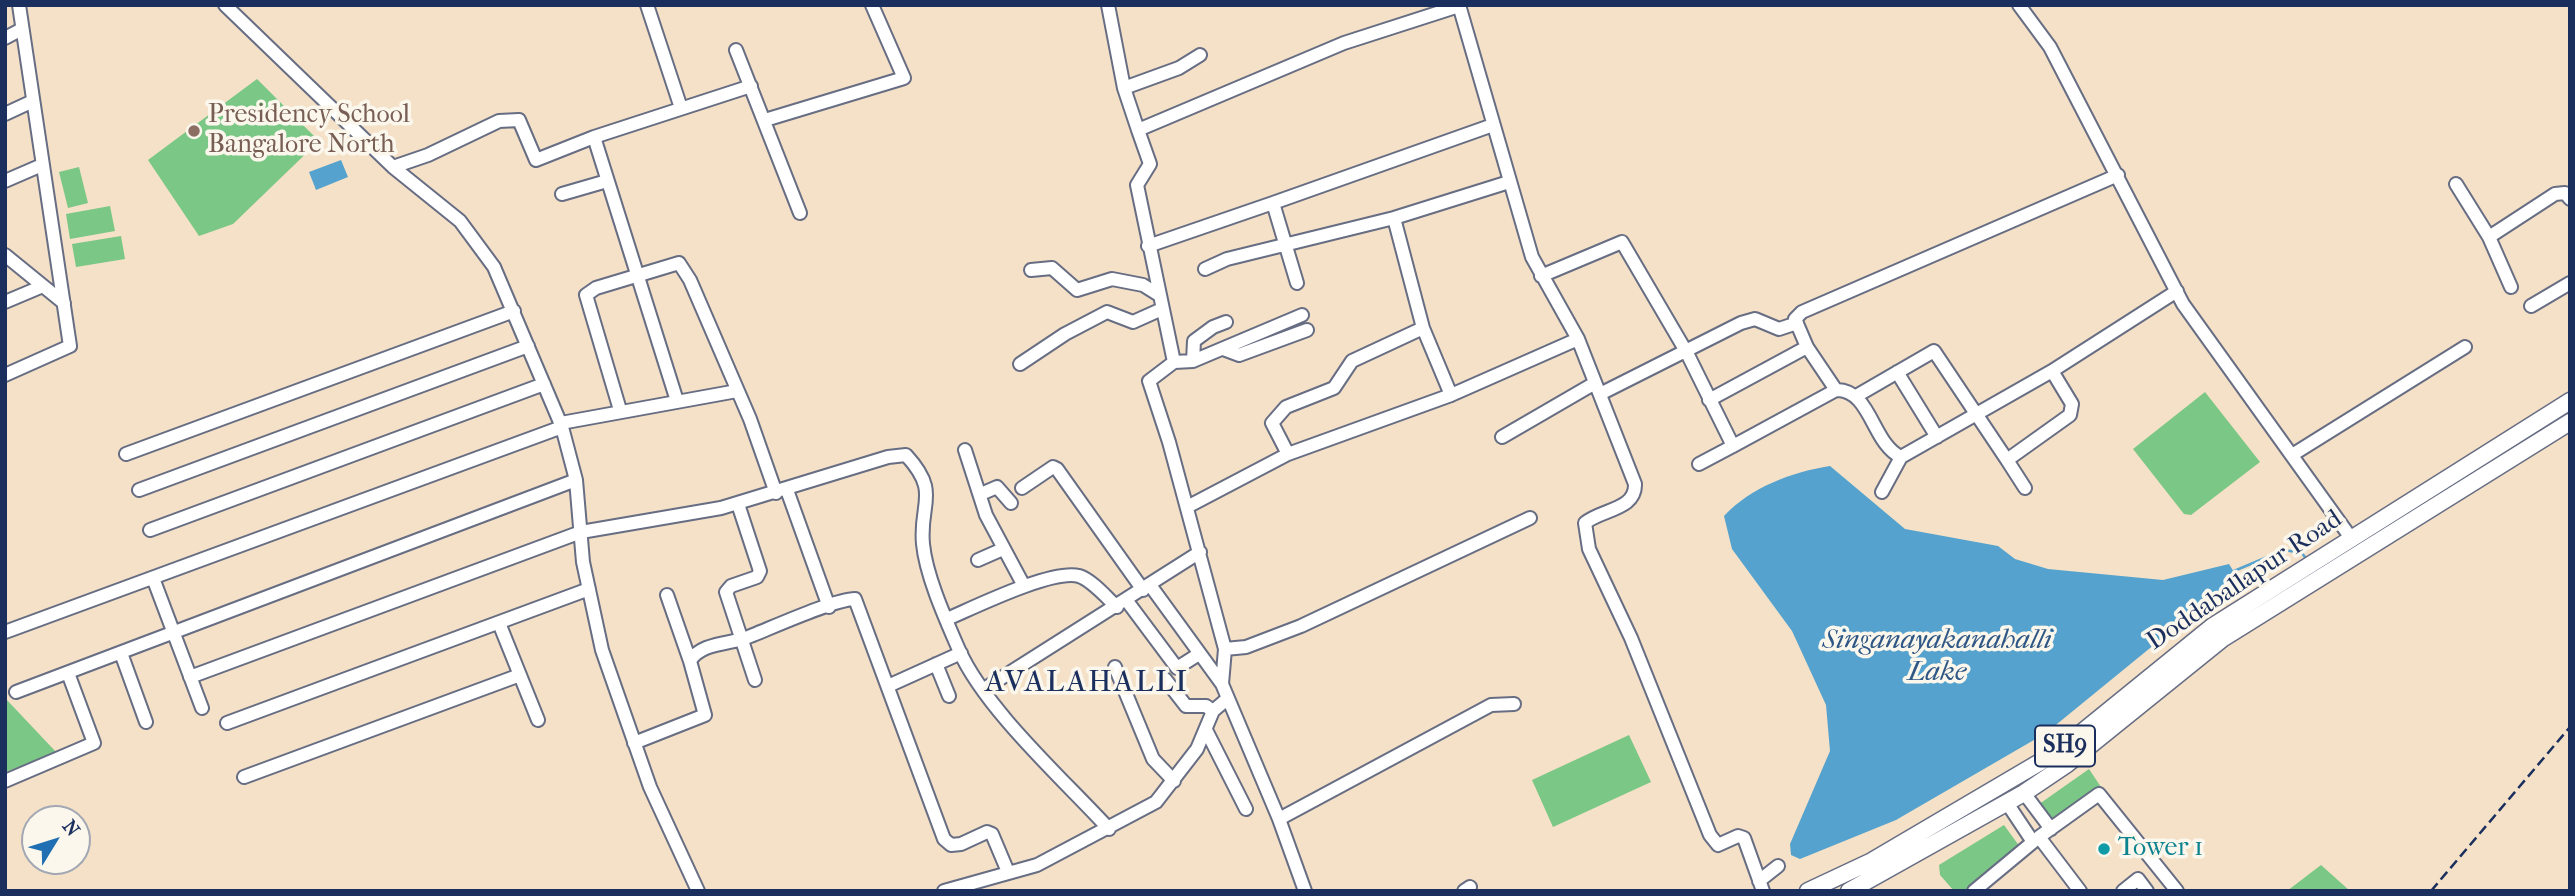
<!DOCTYPE html>
<style>
body{margin:0}
#map{position:relative;width:2575px;height:896px;overflow:hidden;background:#f4e1c7;font-family:"IM FELL French Canon",serif}
canvas{display:block}
.frame{position:absolute;inset:0;border:7px solid #1b2f5e;pointer-events:none}
.north{position:absolute;left:21px;top:805px;width:70px;height:70px;box-sizing:border-box;background:#fbf7ec;border:2px solid #a1a7b3;border-radius:50%;rotate:52deg;font-size:19px;font-weight:700;line-height:28px;text-align:center;color:#1b2f5e}
.north::after{content:'';display:block;margin:auto;width:24px;height:32px;background:#1f6fb2;clip-path:polygon(50% 0,100% 100%,50% 72%,0 100%)}
</style>
<div id="map">
<canvas width="2575" height="896"></canvas>
<div class="frame"></div>
<div class="north">N</div>
</div>
<script>
const g = document.querySelector('canvas').getContext('2d');
g.lineJoin = 'round';
function fillPath(path, color) {
  g.fillStyle = color;
  g.fill(path, 'evenodd');
}
function stroke(path, color, width, dash) {
  g.strokeStyle = color;
  g.lineWidth = width;
  g.lineCap = dash ? 'butt' : 'round';
  g.setLineDash(dash || []);
  g.stroke(path);
}
function drawText(font, color, halo, rows, align = 'center') {
  g.font = font + ' "IM FELL French Canon",serif';
  g.lineWidth = 7;
  g.setLineDash([]);
  g.textBaseline = 'middle';
  g.strokeStyle = halo;
  g.fillStyle = color;
  for (const [text, x, y, turn = 0] of rows) {
    g.save();
    g.translate(x, y);
    g.rotate((+turn || 0) * Math.PI / 180);
    g.textAlign = isNaN(turn) ? turn : align;
    if (halo) g.strokeText(text, 0, 0);
    g.fillText(text, 0, 0);
    g.restore();
  }
}
fillPath(new Path2D(`
 M257,79L319,141L233,224L199,236L148,160Z
 M79,167L88,203L68,208L59,172Z
 M110,206L115,231L70,239L66,214Z
 M121,236L125,259L76,267L72,244Z
 M2205,392L2260,462L2191,515L2184,514L2133,449Z
 M5,698L57,753L5,772Z
 M1629,735L1651,782L1553,827L1532,780Z
 M2089,769L2101,787L2047,824L2035,807Z
 M2004,825L2020,847L1966,891H1954L1940,875L1939,865Z
 M2321,865L2350,891H2287Z`), '#7bc785');
fillPath(new Path2D(`
 M341,160L348,177L316,190L309,172Z
 M1830,466L1905,529L1998,546L2015,559L2048,569L2163,580L2229,564L2237,577L2046,733L1896,820L1800,859L1791,855L1790,844L1830,751L1826,705L1792,631L1732,549L1724,516C1751,487 1792,472 1830,466Z`), '#55a2ce');
stroke(new Path2D(`
 M2234,571L2284,550L2302,553L2307,560`), '#55a2ce', 2.5);
const minor = new Path2D(`
 M225,5L393,167L460,221L494,267L562,427L576,480L583,562L602,650L650,787L698,891
 M647,5L681,108
 M1108,5L1124,88L1138,130
 M1459,5L1532,257L1578,339L1635,484C1636,510 1602,509 1585,523L1589,549L1631,638L1710,835L1718,845L1738,836L1744,838L1763,891
 M2019,5L2050,47L2183,304L2351,538
 M5,38L22,29
 M736,50L800,213
 M1124,88L1179,68L1200,55
 M5,114L33,101
 M765,120L904,78L872,5
 M393,167L428,155L499,121L519,120L536,160L594,137
 M5,181L42,165
 M2456,184L2489,237L2511,287
 M562,194L607,181
 M1394,218L1423,328L1352,361L1334,388L1286,407L1272,423L1288,454L1451,395L1578,339
 M2489,237L2555,194L2565,193L2570,199
 M1148,246L1273,203
 M5,255L64,303
 M1205,269L1227,259L1394,218L1509,182
 M1031,270L1052,268L1077,290L1112,279L1143,285L1159,295
 M1541,276L1622,242L1687,353L1733,446L1836,390C1871,389 1872,444 1901,457L2052,371L2177,291
 M1297,283L1273,203L1493,125
 M5,302L43,286
 M2531,306L2570,283
 M1423,328L1451,395
 M1223,349L1239,355L1307,330
 M1193,361L1194,341L1213,327L1226,322
 M1174,362L1193,361L1302,315
 M1020,364L1065,334L1107,312L1133,322L1162,309
 M1897,372L1937,437
 M5,375L70,346L19,5
 M1836,390L1807,347L1795,319L1802,312L2118,175
 M1600,394L1741,323L1755,319L1779,329L1797,323
 M1858,395L1934,351L2007,460L2070,415L2072,404L2052,371
 M1709,400L1807,347
 M677,401L594,137L751,86
 M620,410L586,295L596,288L679,263L690,280L750,419L776,493
 M561,423L737,391
 M1502,437L1595,383
 M965,450L986,515L1024,586
 M126,454L514,311
 M2292,455L2465,347
 M2007,460L2025,488
 M1699,464L1733,446
 M1022,488L1053,467L1057,469L1143,590
 M139,490L528,346
 M787,490L829,607
 M1882,492L1901,457
 M981,494L997,487L1011,503
 M738,504L760,571L757,577L731,586L726,592L755,680
 M1187,507L1288,454
 M150,530L544,384
 M978,560L1003,549
 M153,578L202,708
 M1150,585L1222,684
 M667,595L690,661
 M1127,601L1177,668L1199,654
 M947,619C975,607 1052,569 1079,576C1092,580 1107,598 1117,607
 M499,623L538,720
 M5,632L562,427
 M1225,649L1246,647L1301,626L1530,518
 M121,653L146,722
 M936,664L949,696
 M1115,667L1153,759L1174,781
 M190,677L581,532L721,508L888,457L906,455C941,493 919,503 923,544C926,576 946,620 959,650C985,709 1064,780 1109,829
 M1165,679L1186,706H1206L1213,711
 M888,686L961,653
 M984,689L1200,552
 M16,692L576,480
 M227,723L589,589
 M1206,730L1246,809
 M634,743L705,715L690,661C700,644 725,644 743,639C767,630 834,599 855,599L944,839L951,845L961,844L987,832L992,834L1008,872
 M244,777L520,675
 M5,781L94,743L68,673
 M2024,793L2051,829
 M2007,803L2033,842
 M1279,819L1491,705L1514,704
 M2039,837L2080,891
 M1759,881L1778,866
 M944,891L1037,865L1156,802L1197,749L1213,711L1227,699
 M1305,891L1279,819L1222,684L1225,649L1169,442L1149,381L1174,362L1137,185L1150,164L1138,130L1344,43L1459,6
 M1464,891L1470,887
 M1974,891L2039,837L2099,794L2177,891
 M2123,891L2138,879L2147,891`);
const major = new Path2D(`
 M1808,891L1872,861L2059,751L2213,626L2570,401
 M1849,891L2024,793L2067,764L2222,639L2570,422`);
stroke(minor, '#676d83', 16);
stroke(major, '#676d83', 19);
stroke(minor, '#fff', 12);
stroke(major, '#fff', 16);
stroke(new Path2D(`
 M2431,891L2570,727`), '#1b2f5e', 2.5, [10, 5]);
for (const [x, y, r, color] of [
 [194,131,7,"#8d6e63"],
 [2104,849,7,"#0f9aa8"]
]) {
  const dot = new Path2D();
  dot.arc(x, y, r, 0, 2 * Math.PI);
  g.fillStyle = color;
  g.fill(dot);
  stroke(dot, '#fbf7ec', 2.5);
}
for (const [x, y, w] of [
 [2065,746,60]
]) {
  const box = new Path2D();
  box.roundRect(x - w / 2, y - 20.5, w, 41, 5);
  g.fillStyle = '#fbf7ec';
  g.fill(box);
  stroke(box, '#1b2f5e', 2);
}
drawText('bold 24px', '#1b2f5e', null, [
 ["SH9",2065,746]
]);
drawText('26px', '#785e54', '#fbf7ec', [
 ["Presidency School",208,116],
 ["Bangalore North",208,146]
], 'left');
drawText('26px', '#1b2f5e', '#fbf7ec', [
 ["Doddaballapur Road",2245,581,-34]
]);
drawText('26px', '#0d838f', '#fbf7ec', [
 ["Tower 1",2118,849]
], 'left');
drawText('italic 28px', '#2f5785', '#fbf7ec', [
 ["Singanayakanahalli",1937,641],
 ["Lake",1937,673]
]);
g.letterSpacing = '2px';
drawText('30px', '#1b2f5e', '#fbf7ec', [
 ["AVALAHALLI",1087,684]
]);
g.letterSpacing = '0px';
</script>
